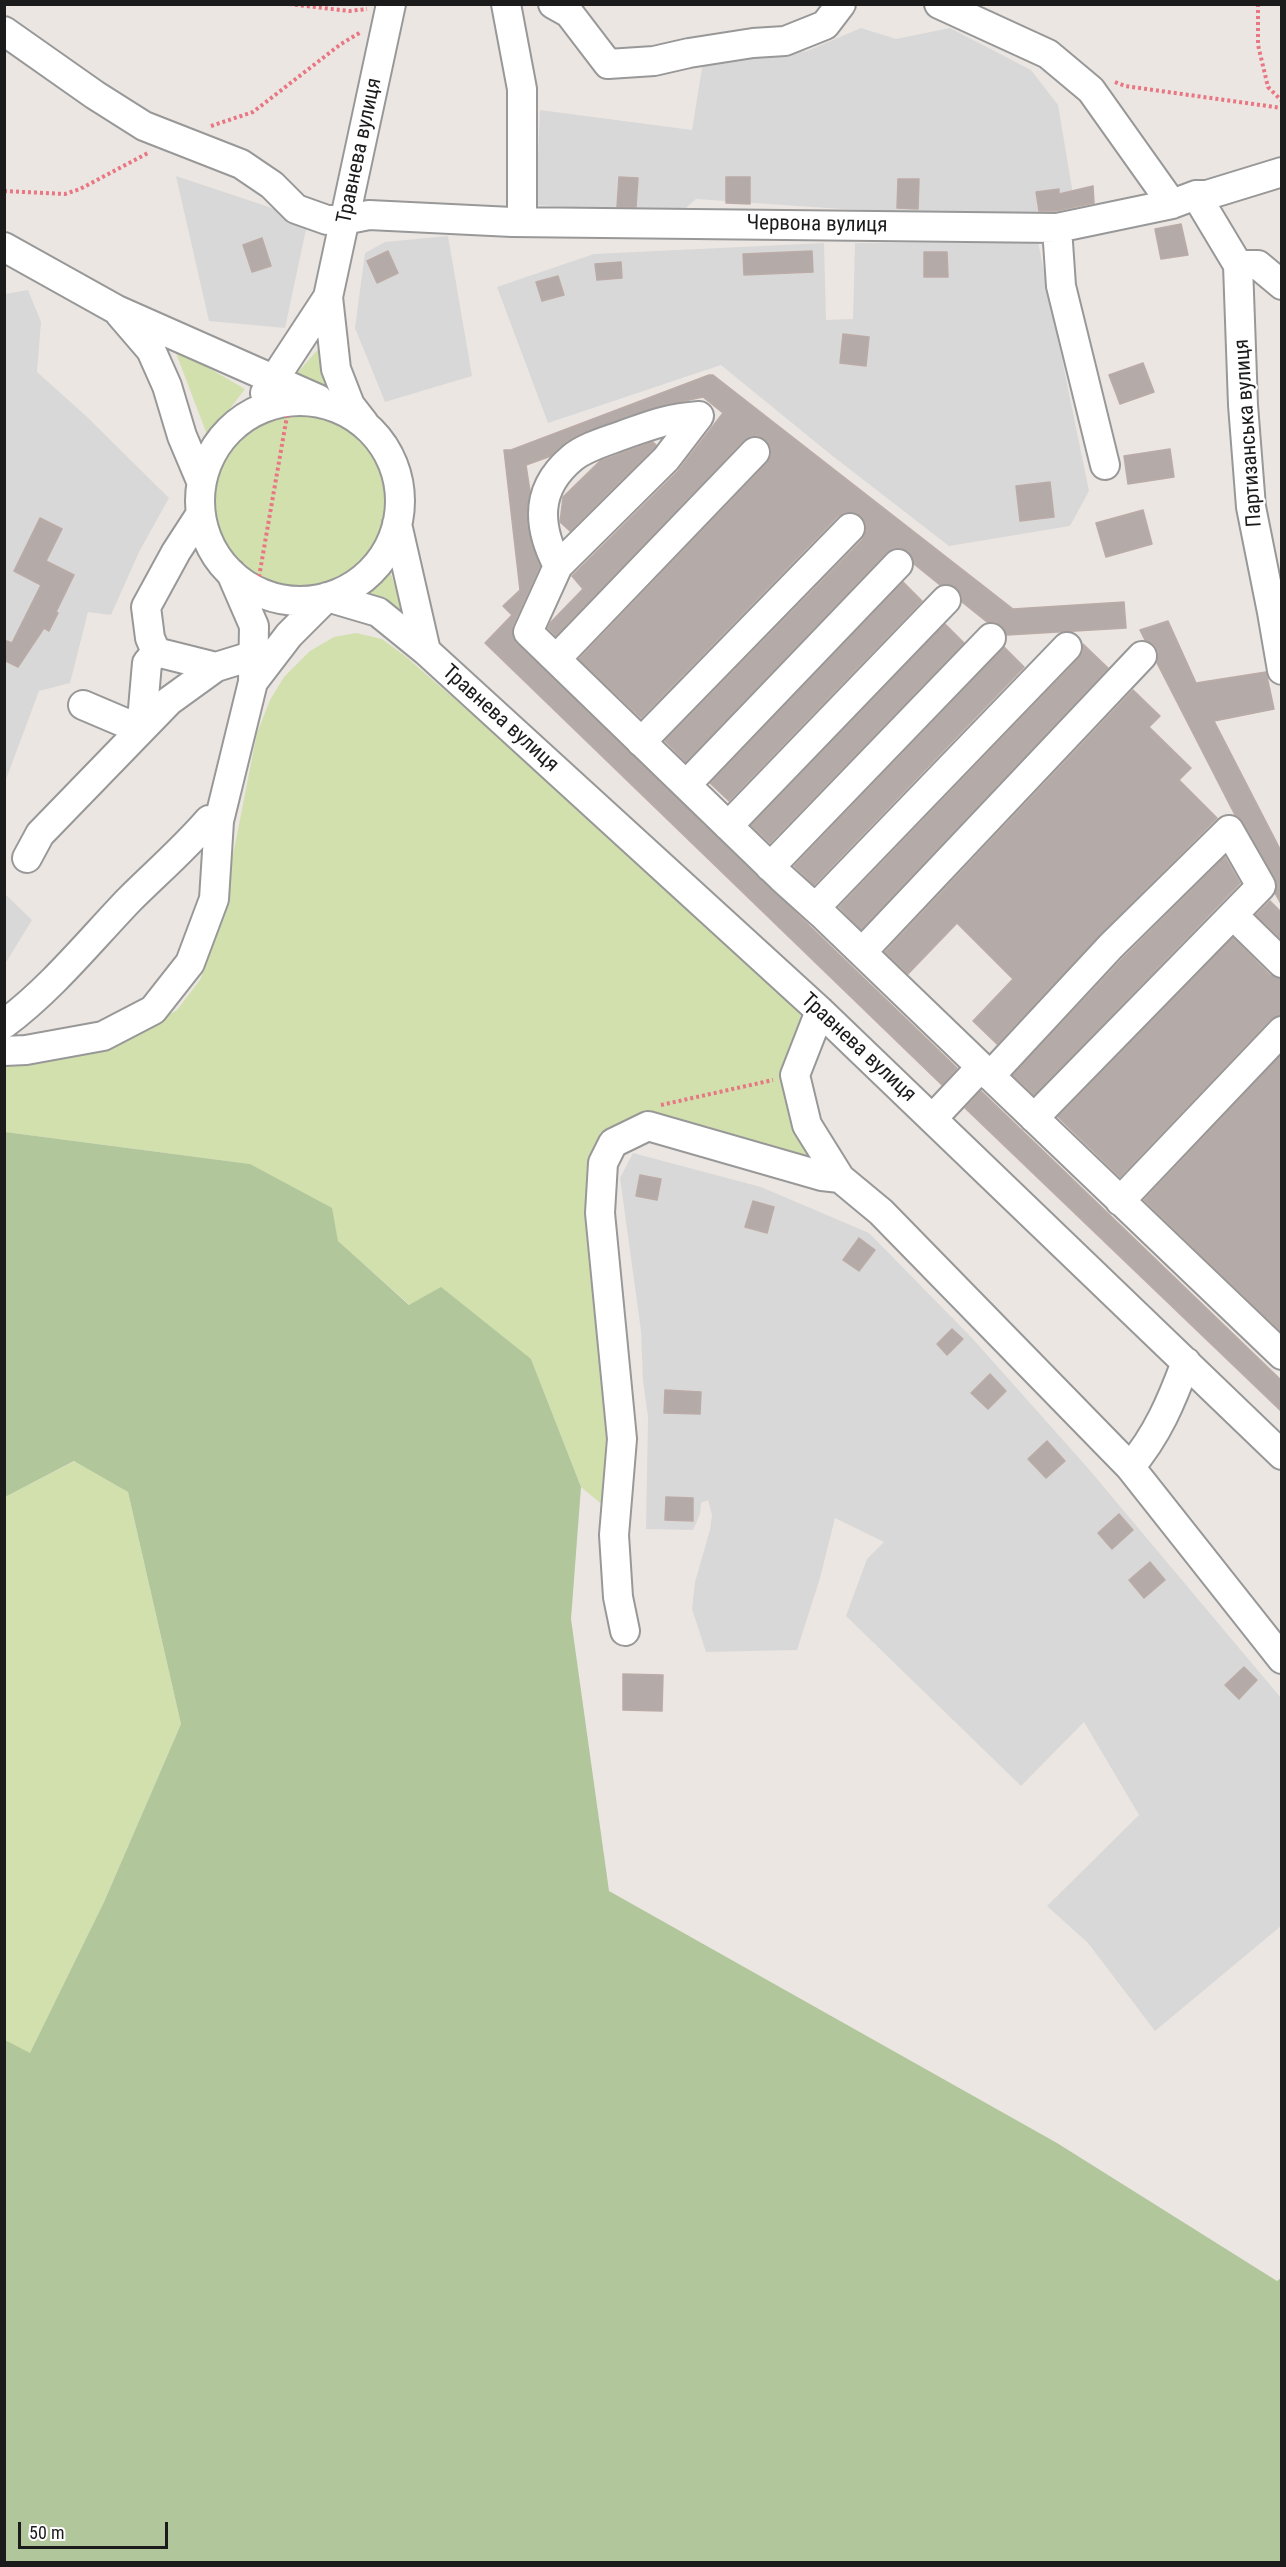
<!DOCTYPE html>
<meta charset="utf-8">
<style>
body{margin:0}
#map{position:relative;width:1286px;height:2567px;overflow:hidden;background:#ebe6e2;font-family:"Roboto Condensed",sans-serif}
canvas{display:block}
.frame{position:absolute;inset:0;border:6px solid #1b1b1b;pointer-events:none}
.scale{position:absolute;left:18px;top:2522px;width:150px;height:27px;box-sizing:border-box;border:3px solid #1b1b1b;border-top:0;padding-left:8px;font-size:18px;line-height:21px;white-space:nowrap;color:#1b1b1b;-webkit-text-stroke:4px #fff;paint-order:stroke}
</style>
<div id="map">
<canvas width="1286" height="2567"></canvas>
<div class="frame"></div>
<div class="scale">50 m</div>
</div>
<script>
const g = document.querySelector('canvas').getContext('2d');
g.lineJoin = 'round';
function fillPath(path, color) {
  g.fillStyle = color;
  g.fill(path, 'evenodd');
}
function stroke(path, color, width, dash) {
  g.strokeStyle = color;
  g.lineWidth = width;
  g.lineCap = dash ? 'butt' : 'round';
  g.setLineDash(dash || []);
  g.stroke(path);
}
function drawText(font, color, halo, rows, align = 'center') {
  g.font = font + ' "Roboto Condensed",sans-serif';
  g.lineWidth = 4.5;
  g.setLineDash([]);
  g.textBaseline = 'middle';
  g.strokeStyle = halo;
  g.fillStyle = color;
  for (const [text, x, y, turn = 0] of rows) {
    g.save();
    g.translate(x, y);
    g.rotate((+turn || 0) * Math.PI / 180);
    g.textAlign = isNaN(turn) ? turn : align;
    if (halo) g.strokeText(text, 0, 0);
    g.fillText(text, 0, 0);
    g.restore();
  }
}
fillPath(new Path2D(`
 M861,28L896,39L950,28L1031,70L1058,105L1076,212L1039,217L842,209L696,199L680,213L536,205L540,110L692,130L703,62L807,51Z
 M176,176L308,220L285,328L209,321Z
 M448,236L472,376L385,402L355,328L365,253L385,242Z
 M1038,242L1089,491L1070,526L949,546L830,454L721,365L548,423L497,287L594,254L824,243L826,320L853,319L855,243Z
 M28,290L41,322L37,372L85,415L169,498L139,552L111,615L88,612L70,683L39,691L5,782V294Z
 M5,894L32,920L5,964Z
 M633,1153L761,1187L869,1233L972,1338L1087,1467L1281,1698V1926L1155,2031L1088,1943L1047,1906L1139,1815L1084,1722L1021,1786L846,1616L867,1559L884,1542L835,1518L820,1578L797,1650L706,1652L692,1609L695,1582L710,1530L712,1515L708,1500L701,1503L700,1514L693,1530L646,1529L648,1417L643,1381L641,1331L620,1178Z`), '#d9d8d8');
fillPath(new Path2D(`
 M320,347L334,398L291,380Z
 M174,348L245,389L208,437Z
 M213 502a87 87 0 1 1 174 0a87 87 0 1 1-174 0Z
 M389,568L403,611L363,598Z
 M356,633L382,639L405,656L797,996L802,1022L781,1072L814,1164L610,1130L598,1140L590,1166L612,1412L610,1511L581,1487L531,1359L410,1305L250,1164L5,1132V1064L54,1060L87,1054L132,1037L177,1010L200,980L218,931L257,733L270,700L284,677L310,651L334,637Z
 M75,1461L128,1492L181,1724L104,1902L30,2054L5,2040V1497Z`), '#d1e0ad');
fillPath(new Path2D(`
 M5,1132L250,1164L332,1208L338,1241L409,1305L441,1287L531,1359L581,1487L571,1619L609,1891L1057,2143L1277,2281L1281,2278V2562H5V2040L30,2053L104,1902L181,1724L128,1492L74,1461L5,1497Z`), '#b1c69b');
const building = new Path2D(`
 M619,177L638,178L636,207H617Z
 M726,177H750V204L726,203Z
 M898,179H919L918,209L897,208Z
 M1093,186L1094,203L1055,211H1039L1036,192L1059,189V194Z
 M1181,224L1188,255L1161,259L1155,229Z
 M262,238L271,266L252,272L243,245Z
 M388,251L398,273L377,283L367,261Z
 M812,251L813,272L744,275L743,254Z
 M924,252H947L948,277H924Z
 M621,262L622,278L597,280L595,264Z
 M558,276L564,295L542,301L536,282Z
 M843,334L869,337L866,366L840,363Z
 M1143,363L1154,392L1120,404L1109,375Z
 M709,375H713L1013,609L1124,602L1126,628L1007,635L1002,626L996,622H987L962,602V595L957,588L949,584L940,585L914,564L909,552L901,548H893L886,553L686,762L665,741L862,540L866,531V523L861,516L854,512H845L838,516L641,718L579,659L767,463L771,455V447L766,440L758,436H750L743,441L556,636L548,628L551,622L583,589L572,576L678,471L723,413L703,397L656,407L582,433L567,441L551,456L526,465L530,491L527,525L540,566L513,625L512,634L516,643L957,1068L942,1085L485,643L512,615L503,606L520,590L504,450H511Z
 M653,442L656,445L654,448L570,531L560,522L563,497L600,461Z
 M1170,449L1174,477L1128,484L1124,456Z
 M1050,482L1054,517L1020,521L1016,486Z
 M1143,510L1152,544L1106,557L1096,523Z
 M40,518L62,529L46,561L74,575L56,612L58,613L49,631L44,628L18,667L4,660V640L12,643L41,585L14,571Z
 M903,582L922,601L729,801L710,783Z
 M1168,621L1196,683L1266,672L1274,709L1214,721L1281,851V904L1275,893L1277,887L1275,878L1243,822L1235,815L1157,663L1158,651L1153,644L1145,640L1140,630Z
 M945,624L964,643L770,843L751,825Z
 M1083,644L1108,668L861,929L839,907L1079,658L1083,652Z
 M1004,647L1024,667L814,885L794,866Z
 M1133,690L1160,716L1149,727L1191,768L1179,780L1217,818L1099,935L997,1044L973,1021L1013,979L957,923L908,974L885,952Z
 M1225,857L1240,883L1034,1095L1013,1075L1123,958Z
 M1270,901L1281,912V939L1256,915Z
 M1233,938L1270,975L1281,979V1015L1270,1020L1120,1177L1058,1117Z
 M1281,1055V1332L1144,1200Z
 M981,1091L1281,1380V1411L965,1108Z
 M640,1175L661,1179L657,1200L636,1196Z
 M753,1201L774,1207L767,1233L745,1227Z
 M859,1238L875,1250L859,1271L843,1260Z
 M952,1329L963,1339L947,1355L937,1344Z
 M990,1374L1006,1391L988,1409L971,1393Z
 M665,1390L701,1392L700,1414L664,1413Z
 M1047,1441L1065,1461L1046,1478L1028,1459Z
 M666,1497L693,1498V1521L665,1520Z
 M1119,1514L1133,1530L1112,1549L1098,1533Z
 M1150,1562L1165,1580L1144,1598L1129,1580Z
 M1244,1667L1257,1680L1239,1699L1225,1685Z
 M623,1674L663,1675L662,1711L623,1710Z`);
fillPath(building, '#b4aba8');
stroke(building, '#bbaba6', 1.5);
const minor = new Path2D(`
 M506,4L522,89V222
 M553,4L569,13L608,64L654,61L689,53L753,43L785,41L825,25L841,4
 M939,4L1048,54L1091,90L1172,204
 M4,31L95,95L144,126L241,164L272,185L296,209L327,220H344L369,215L512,222L1057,228L1172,204L1196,195H1207L1282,172
 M1196,195L1238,265H1258L1282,285
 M1057,228L1061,286L1105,465
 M4,247L117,310L318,399
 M1238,265L1243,405L1251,507L1272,612L1282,670
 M120,314L151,350L167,386L182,436L201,481
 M265,393L328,297
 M200 501a100 100 0 1 1 200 0a100 100 0 1 1-200 0Z
 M364,423L350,405L336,369L328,297L391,4
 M200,515L176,552L146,607L150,638L156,652L216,667
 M397,524L426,651
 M558,566C537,526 535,489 572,458C585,447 607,441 623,435C651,425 668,418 699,416L666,459L558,566L528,632L782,878L822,914L981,1067
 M556,659L755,452
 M253,682L289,635L327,597L378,612L426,651L820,1011L1282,1455
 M83,705L123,722L145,725L143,709L147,663L156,652
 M641,742L850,528
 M686,785L898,564
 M728,826L946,600
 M27,858L40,834L169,701L216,667L255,655
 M770,867L991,638
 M815,908L1067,647
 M1233,915L1282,963
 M862,952L1142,656
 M820,1011L795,1075L807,1125L840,1178
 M4,1024C51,989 88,943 128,901C155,874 184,849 209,820L219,821
 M4,1051L26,1050L103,1036L153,1010L190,963L214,899L219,821L253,682L254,626L231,573
 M990,1076L1111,946L1229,830L1261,886L1034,1118
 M933,1118L981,1067L1282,1355
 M1120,1201L1282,1031
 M1130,1467C1157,1436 1172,1400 1186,1362
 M625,1631L618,1597L614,1535L622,1439L600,1213L603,1163L613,1143L648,1126L822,1176L840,1178L881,1212L1130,1467L1282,1659`);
stroke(minor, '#989898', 32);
stroke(new Path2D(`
 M289,4L349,11L367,9
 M1258,4V45L1268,87L1282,101
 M1115,82L1125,86L1282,108
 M211,126L253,112L341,44L361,32
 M4,191L65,194L80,189L148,153
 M259,577L288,410
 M661,1105L773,1080`), '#e87783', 4, [3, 3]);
stroke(minor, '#fff', 28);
drawText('21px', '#1b1b1b', '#fff', [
 ["Травнева вулиця",360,151,-78],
 ["Червона вулиця",817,225,1],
 ["Партизанська вулиця",1249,433,-94],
 ["Травнева вулиця",500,719,42],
 ["Травнева вулиця",858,1048,43]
]);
</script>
